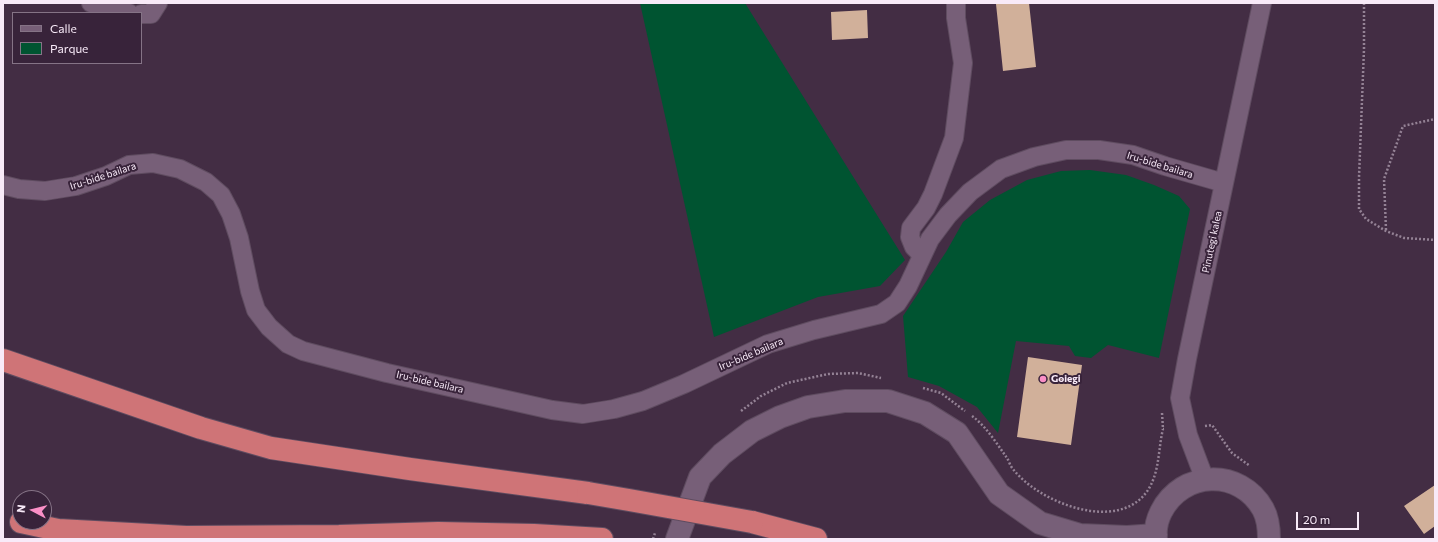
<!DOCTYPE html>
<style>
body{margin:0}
#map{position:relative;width:1438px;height:542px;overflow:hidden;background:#432d44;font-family:Commissioner,sans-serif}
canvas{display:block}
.frame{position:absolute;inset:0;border:4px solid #f8eaf8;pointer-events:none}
.legend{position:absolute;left:12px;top:12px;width:130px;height:52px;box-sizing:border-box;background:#38233a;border:1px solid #857386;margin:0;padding:5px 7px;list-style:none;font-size:12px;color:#f8eaf8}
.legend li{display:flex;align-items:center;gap:8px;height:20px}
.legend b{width:20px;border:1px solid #857386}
.north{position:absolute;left:12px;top:490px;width:40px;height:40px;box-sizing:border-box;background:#38233a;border:1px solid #857386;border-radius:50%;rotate:277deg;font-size:11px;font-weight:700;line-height:16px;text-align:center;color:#f8eaf8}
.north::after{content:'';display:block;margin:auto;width:14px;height:18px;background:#fa8fc6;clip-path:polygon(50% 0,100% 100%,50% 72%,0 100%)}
.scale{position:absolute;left:1296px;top:512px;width:63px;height:18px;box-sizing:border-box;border:2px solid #f8eaf8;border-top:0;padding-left:5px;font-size:12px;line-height:14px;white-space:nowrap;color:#f8eaf8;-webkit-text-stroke:3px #38233a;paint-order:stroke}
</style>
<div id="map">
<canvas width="1438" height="542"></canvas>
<div class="frame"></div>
<ul class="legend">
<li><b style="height:5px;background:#775f78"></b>Calle</li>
<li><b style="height:11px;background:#005431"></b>Parque</li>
</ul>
<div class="north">N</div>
<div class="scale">20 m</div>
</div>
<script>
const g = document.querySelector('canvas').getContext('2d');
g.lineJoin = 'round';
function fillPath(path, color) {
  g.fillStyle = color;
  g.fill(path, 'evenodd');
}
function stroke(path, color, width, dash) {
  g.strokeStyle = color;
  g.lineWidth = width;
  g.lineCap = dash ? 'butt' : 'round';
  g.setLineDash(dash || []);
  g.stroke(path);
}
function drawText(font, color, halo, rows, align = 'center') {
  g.font = font + ' Commissioner,sans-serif';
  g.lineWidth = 4;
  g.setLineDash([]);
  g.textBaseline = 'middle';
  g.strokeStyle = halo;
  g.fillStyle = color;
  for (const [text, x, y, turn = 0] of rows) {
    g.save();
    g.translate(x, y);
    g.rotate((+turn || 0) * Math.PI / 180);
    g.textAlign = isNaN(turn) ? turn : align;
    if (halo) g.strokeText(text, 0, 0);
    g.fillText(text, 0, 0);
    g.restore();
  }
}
fillPath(new Path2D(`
 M640,3H745L905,260L880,286L818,297L714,337Z
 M1090,170L1126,175L1154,185L1179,196L1190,209L1159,358L1108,345L1091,358L1075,356L1069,346L1016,341L998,433L977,407L939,386L908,377L903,316L946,252L963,222L990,200L1027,180L1061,171Z`), '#005431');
fillPath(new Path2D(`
 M1009,3H1029L1036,67L1003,71L996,4Z
 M867,10L868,38L832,40L831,12Z
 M1028,357L1082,365L1071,445L1017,437Z
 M1435,485V526L1424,534L1404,506Z`), '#d1b09a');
const street = new Path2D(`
 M91,3L129,13
 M141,14H151L158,3
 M3,185L19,189L45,191L76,186L106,176L129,165L153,163L180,169L206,182L221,195L231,214L239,238L250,291L256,310L269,327L288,344L303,351L387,373L552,410L583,414L614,409L643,401L684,384L768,344L814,330L881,314L897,303L908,286L930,239L948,215L970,192L1001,169L1034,157L1066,150H1099L1133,155L1165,166L1224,183
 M922,255L914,247L910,237L911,228L926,208L933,194L954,138L963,63L956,18V3
 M1205,480L1188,435L1180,398L1187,359L1262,3`);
const secondary = new Path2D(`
 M677,539L700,477L722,454L752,431L780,417L808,407L845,401H888L925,413L957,433L999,494L1040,523L1080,535L1127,537L1156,535
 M1156,539C1155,530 1157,520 1161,512C1182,470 1240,468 1263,509C1268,518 1269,529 1269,539`);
const highway = new Path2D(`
 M3,360L201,428L271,448L410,469L588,493
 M21,522L58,530L186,537L339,536L438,533L534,535L602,539
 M752,522L816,539`);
stroke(street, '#5f4c60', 20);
stroke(secondary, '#5f4c60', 24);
stroke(highway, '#5f4c60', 24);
stroke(new Path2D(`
 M1364,3V49L1359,177V209L1366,219L1386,231L1404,238L1435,240
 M1386,230L1384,179L1403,126L1435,119
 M923,388L941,393L965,411
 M741,411L761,396L787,383L828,374L858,373L881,378
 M1162,413L1163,429H1164
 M972,416C986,426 997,444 1007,458C1009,461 1010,466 1013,469C1039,503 1119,534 1148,490C1160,471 1158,449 1163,429
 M1205,426L1212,425L1232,453L1250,466
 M653,539L655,533`), '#948295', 2.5, [2, 2]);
stroke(street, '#775f78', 18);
stroke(secondary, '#775f78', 22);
stroke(highway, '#cf7477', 22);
const highwayBridge = new Path2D(`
 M588,493L629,500L752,522`);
stroke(highwayBridge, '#5f4c60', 24, []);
stroke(highwayBridge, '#cf7477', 22);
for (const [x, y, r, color] of [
 [1043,379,4,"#fa8fc6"]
]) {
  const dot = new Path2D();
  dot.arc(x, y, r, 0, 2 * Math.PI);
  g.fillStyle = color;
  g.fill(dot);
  stroke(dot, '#38233a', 1.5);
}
drawText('10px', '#f8eaf8', '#38233a', [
 ["Iru-bide bailara",1160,165,17],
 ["Iru-bide bailara",103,176,-18],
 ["Pinutegi kalea",1212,242,-78],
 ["Iru-bide bailara",751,354,-23],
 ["Iru-bide bailara",430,382,13]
]);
drawText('bold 10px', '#f8eaf8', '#38233a', [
 ["Goiegi",1051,379]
], 'left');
</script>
